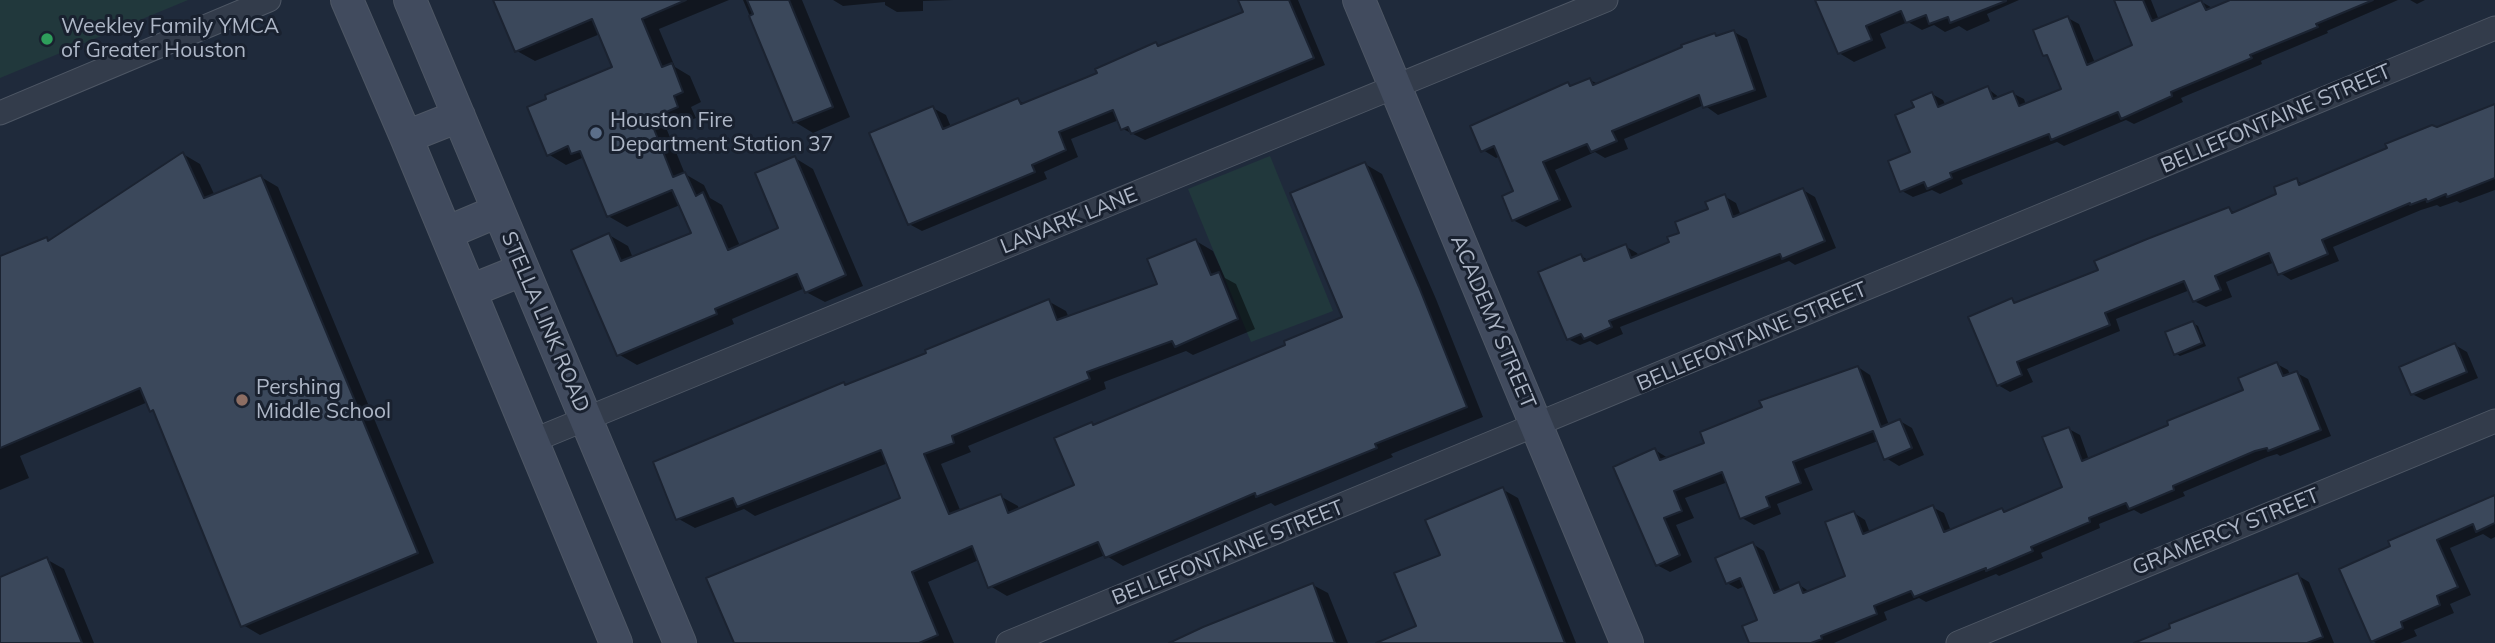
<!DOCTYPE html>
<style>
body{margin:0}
canvas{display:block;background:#1f2a3b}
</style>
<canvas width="2495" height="643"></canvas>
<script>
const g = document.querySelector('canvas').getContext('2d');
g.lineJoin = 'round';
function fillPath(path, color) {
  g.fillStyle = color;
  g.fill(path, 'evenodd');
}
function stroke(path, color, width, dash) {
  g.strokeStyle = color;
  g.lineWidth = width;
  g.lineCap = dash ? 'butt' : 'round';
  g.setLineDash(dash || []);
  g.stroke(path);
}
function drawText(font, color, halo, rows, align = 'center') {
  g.font = font + ' Mulish,sans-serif';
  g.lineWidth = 6;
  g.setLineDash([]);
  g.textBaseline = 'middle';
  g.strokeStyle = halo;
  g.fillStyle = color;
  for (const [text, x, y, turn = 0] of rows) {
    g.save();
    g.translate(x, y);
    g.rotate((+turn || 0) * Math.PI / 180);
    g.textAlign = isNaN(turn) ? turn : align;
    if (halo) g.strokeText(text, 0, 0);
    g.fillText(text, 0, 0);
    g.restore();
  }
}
fillPath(new Path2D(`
 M0,0H188L0,78Z
 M1270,156L1333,311L1251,342L1188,189Z`), '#21383c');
fillPath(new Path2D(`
 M495,0H729L659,29L675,67L690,76L701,102L691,107L696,118L667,130L685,174L704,185L710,198L722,205L740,246L780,229L795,158L813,169L863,286L825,302L806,292L805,288L732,319L734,324L637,365L618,354L609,235L628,246L633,258L693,234L680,205L627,227L608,216L585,160L582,158L566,165L548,154L549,100L614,68L600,34L535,61L517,51Z
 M743,0H802L850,117L813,133L795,122Z
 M833,0H954L923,1V11L897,12L885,5V2L843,6Z
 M1240,0H1298L1325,65L1145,140L1123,129L1119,120L1071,139L1078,157L1044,172L1047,179L922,231L909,224L933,108L946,115L951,127L1018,100L1025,104L1099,74L1156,44L1161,47L1245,13Z
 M1817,0H2019L1987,14L1990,21L1967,31L1959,26L1945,32L1934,25L1922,30L1908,22L1880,34L1886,48L1854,62L1839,53Z
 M2116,0H2151L2159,20L2202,2L2214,9L2238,0H2398L2327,31L2328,33L2261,61L2262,64L2181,98L2183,102L2134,124L2126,120L2064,146L2057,142L1961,180L1963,184L1940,194L1932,190L1913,197L1902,191L1913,153L1917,108L1932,94L1943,100L1946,106L1987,88L2000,98L2012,93L2024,99L2026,105L2063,90L2050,58L2045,55L2068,18L2079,24L2095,63L2134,46Z
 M2410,0H2425L2417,4Z
 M1734,32L1747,39L1767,97L1718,115L1704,105L1624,139L1628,149L1605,158L1595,152L1555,170L1572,207L1526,227L1513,220L1516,192L1500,156L1496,158L1483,150L1568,84L1573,87L1590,80L1598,84L1715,35L1719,37Z
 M2495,106V190L2460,203L2457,201L2440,207L2437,205L2421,210L2333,247L2339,261L2291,280L2280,273L2275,262L2226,282L2232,297L2206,307L2194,301L2190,290L2116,319L2120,331L2027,369L2033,382L2010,392L1998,385L2012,300L2018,304L2100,270L2229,209L2236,213L2279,195L2296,180L2304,185Z
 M183,154L200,164L215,196L261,177L278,187L434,563L260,635L243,625L156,413L151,410L148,402L20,456L29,478L0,490V258L47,239L51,242Z
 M1365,164L1382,174L1436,299L1483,417L1391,454L1393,457L1275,506L1271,503L1123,566L1105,555L1007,596L990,586L979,560L928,582L954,643H736L903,499L888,463L755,516L744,509L695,528L677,518L844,384L847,386L929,353L1048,301L1066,311L1069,318L1160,285L1196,241L1213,251L1225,278L1236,284L1255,329L1193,355L1186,351L1104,382L1106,389L968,446L971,452L941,464L961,512L1000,496L1018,506L1019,510L1076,486L1092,424L1095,426L1287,346L1345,318Z
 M1803,190L1815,197L1836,248L1795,265L1789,261L1620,327L1623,334L1597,345L1590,341L1580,345L1568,339L1581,256L1590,261L1625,246L1637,253L1639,256L1671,243L1724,196L1736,203L1741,216Z
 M2193,323L2198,326L2206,346L2180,356L2175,353Z
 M2455,345L2467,352L2478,378L2424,400L2412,394Z
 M2277,364L2288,370L2290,375L2297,373L2308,379L2331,436L2280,456L2277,454L2267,457L2183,492L2185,496L2141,514L2134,510L2099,524L2100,528L2041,553L2043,558L1999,576L1996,574L1926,602L1919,598L1884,612L1887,620L1834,643H1751L1759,621L1745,586L1738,589L1727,583L1753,544L1764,551L1781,592L1798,584L1810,592L1847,577L1854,513L1865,520L1870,533L1932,507L1944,513L1951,531L2002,510L2007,513L2064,488L2069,429L2080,435L2089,460L2245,391Z
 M1858,367L1870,375L1889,425L1900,421L1912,428L1924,455L1899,466L1886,458L1878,441L1804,469L1813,490L1777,504L1781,514L1754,525L1742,518L1728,482L1685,498L1694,518L1676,525L1692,562L1670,572L1657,565L1655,450L1668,458L1706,444Z
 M1502,489L1518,498L1576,643H1380L1418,627L1442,556Z
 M2495,497V537L2491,539L2483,534L2450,548L2471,595L2450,604L2454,613L2414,630L2417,636L2400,643H2376L2372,641L2342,570Z
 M46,559L64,569L94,643H0V579Z
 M2297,575L2309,582L2334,643H2138Z
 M1313,585L1328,593L1348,643H1171Z`), '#0007');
const building = new Path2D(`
 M493,0H686L642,19L662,67L672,63L683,92L674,96L678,107L650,119L673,177L685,172L696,196L703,192L728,250L778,228L755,173L795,156L846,275L805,293L797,274L715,309L717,314L617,356L571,250L609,233L621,261L691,233L672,190L607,217L580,151L571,154L568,146L547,156L527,107L546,99L545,95L612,67L592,19L515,52Z
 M747,0H789L833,107L793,123L749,16L753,14Z
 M1238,0H1289L1314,58L1131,134L1128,127L1121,130L1113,110L1059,132L1066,150L1032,165L1035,172L908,225L869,133L933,106L943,129L1018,98L1021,104L1097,73L1095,69L1156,42L1158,46L1243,12Z
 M1815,0H2006V1L1950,23L1948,17L1929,24L1926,15L1906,23L1901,11L1866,26L1872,40L1838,54Z
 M2114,0H2143L2152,21L2201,0L2206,10L2230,0H2373L2316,24L2318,27L2250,55L2252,58L2171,92L2172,96L2121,119L2118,112L2051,140L2049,134L1950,173L1952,178L1927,189L1924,182L1900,192L1888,161L1910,152L1895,115L1914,107L1911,101L1932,92L1938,107L1988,86L1993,99L2013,91L2019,106L2061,89L2047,55L2043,56L2033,30L2068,16L2087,65L2132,45Z
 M1734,30L1755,90L1703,108L1699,95L1612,131L1617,141L1591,152L1587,144L1543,162L1560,200L1512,221L1502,196L1513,191L1494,146L1481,152L1470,126L1568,82L1570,86L1590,78L1593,85L1682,47L1681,45L1715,33L1716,36Z
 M2495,104V178L2447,197L2446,194L2427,202L2426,199L2410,205V203L2322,240L2328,254L2278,275L2269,253L2215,276L2221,290L2193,302L2184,281L2105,313L2110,325L2017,362L2022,375L1997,386L1968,317L2012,298L2014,303L2098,270L2094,261L2147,239L2229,207L2232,213L2276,194L2274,187L2297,178L2299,185L2387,148L2385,144L2432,125L2437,127Z
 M183,152L204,198L261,175L418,553L241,627L153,410L150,412L140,388L0,448V256L47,237L48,241Z
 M1365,162L1419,287L1467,407L1375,444L1377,448L1256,497L1255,493L1105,558L1098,542L988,588L972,546L912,572L938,635L919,643H734L706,578L900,498L881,450L737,507L733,498L676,520L653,462L844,382L845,385L926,353L925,350L1049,299L1057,320L1157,284L1147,259L1196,239L1211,275L1219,272L1238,319L1175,347L1172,341L1087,372L1090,379L952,436L954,443L924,454L949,514L1001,494L1008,513L1074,485L1054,438L1092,422L1093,425L1285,345L1284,341L1342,317L1290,193Z
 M1803,188L1825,241L1782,259L1780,254L1609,321L1612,327L1584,339L1581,334L1567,340L1538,272L1581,254L1584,261L1626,244L1631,258L1669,242L1667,237L1679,233L1675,222L1708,209L1705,202L1725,194L1733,217Z
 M2193,321L2202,343L2174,355L2165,332Z
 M2455,343L2467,372L2411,395L2399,367Z
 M2277,362L2283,376L2297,371L2321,430L2268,451L2267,448L2255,451L2173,486L2174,490L2129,509L2126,503L2089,518L2090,522L2031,547L2033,551L1986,571V568L1914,597L1911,591L1874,606L1877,614L1821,636L1822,639L1811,643H1749L1742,626L1757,620L1740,578L1726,584L1715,558L1753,542L1774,593L1799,582L1803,593L1845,576L1825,522L1854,511L1863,534L1933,505L1944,532L2002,508L2004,512L2062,487L2042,437L2069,427L2082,461L2168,425L2167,421L2243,390L2238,378Z
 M1858,366L1881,427L1900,419L1912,448L1884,460L1873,431L1793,462L1801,483L1766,497L1770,507L1740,519L1722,472L1674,491L1682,511L1664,518L1680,555L1656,566L1613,467L1655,448L1660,460L1704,443L1700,432L1762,407L1759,401Z
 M1503,487L1565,643H1376L1416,626L1394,573L1440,555L1425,520Z
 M2495,495V523L2476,532L2473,524L2437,540L2458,587L2437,596L2440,605L2401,622L2403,628L2371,642L2339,569L2390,546L2388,541Z
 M47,557L82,643H0V577Z
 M2298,573L2323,637L2307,643H2134L2170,628L2169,624Z
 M1313,583L1335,643H1169L1203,627Z`);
fillPath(building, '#3b485b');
stroke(building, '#1b2331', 2);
const street = new Path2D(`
 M0,113L269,0
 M532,441L1606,0
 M1008,643L2495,28
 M1958,643L2495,421`);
const secondary = new Path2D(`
 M347,0L406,137L616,643
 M410,0L680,643
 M1359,0L1627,643
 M406,137L459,116
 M446,233L498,211
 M470,291L522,270`);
stroke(street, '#4e5765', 25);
stroke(secondary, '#4e5765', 34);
stroke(street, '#333c4b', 23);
stroke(secondary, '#414b5e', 32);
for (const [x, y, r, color] of [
 [47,39,7,"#2e9e5b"],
 [596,133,7,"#5c6f8a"],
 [242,400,7,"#8d6e63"]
]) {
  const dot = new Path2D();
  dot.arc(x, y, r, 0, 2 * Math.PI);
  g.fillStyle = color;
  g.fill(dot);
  stroke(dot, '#19212f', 2.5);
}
drawText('21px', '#aeb7c7', '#19212f', [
 ["Weekley Family YMCA",61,27],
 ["of Greater Houston",61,51],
 ["Houston Fire",610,121],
 ["Department Station 37",610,145],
 ["Pershing",256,388],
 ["Middle School",256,412]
], 'left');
drawText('21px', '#aeb7c7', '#19212f', [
 ["BELLEFONTAINE STREET",2276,119,-23],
 ["LANARK LANE",1069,221,-22],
 ["STELLA LINK ROAD",545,322,67],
 ["ACADEMY STREET",1493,322,67],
 ["BELLEFONTAINE STREET",1752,337,-23],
 ["GRAMERCY STREET",2226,532,-22],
 ["BELLEFONTAINE STREET",1228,553,-22]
]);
</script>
